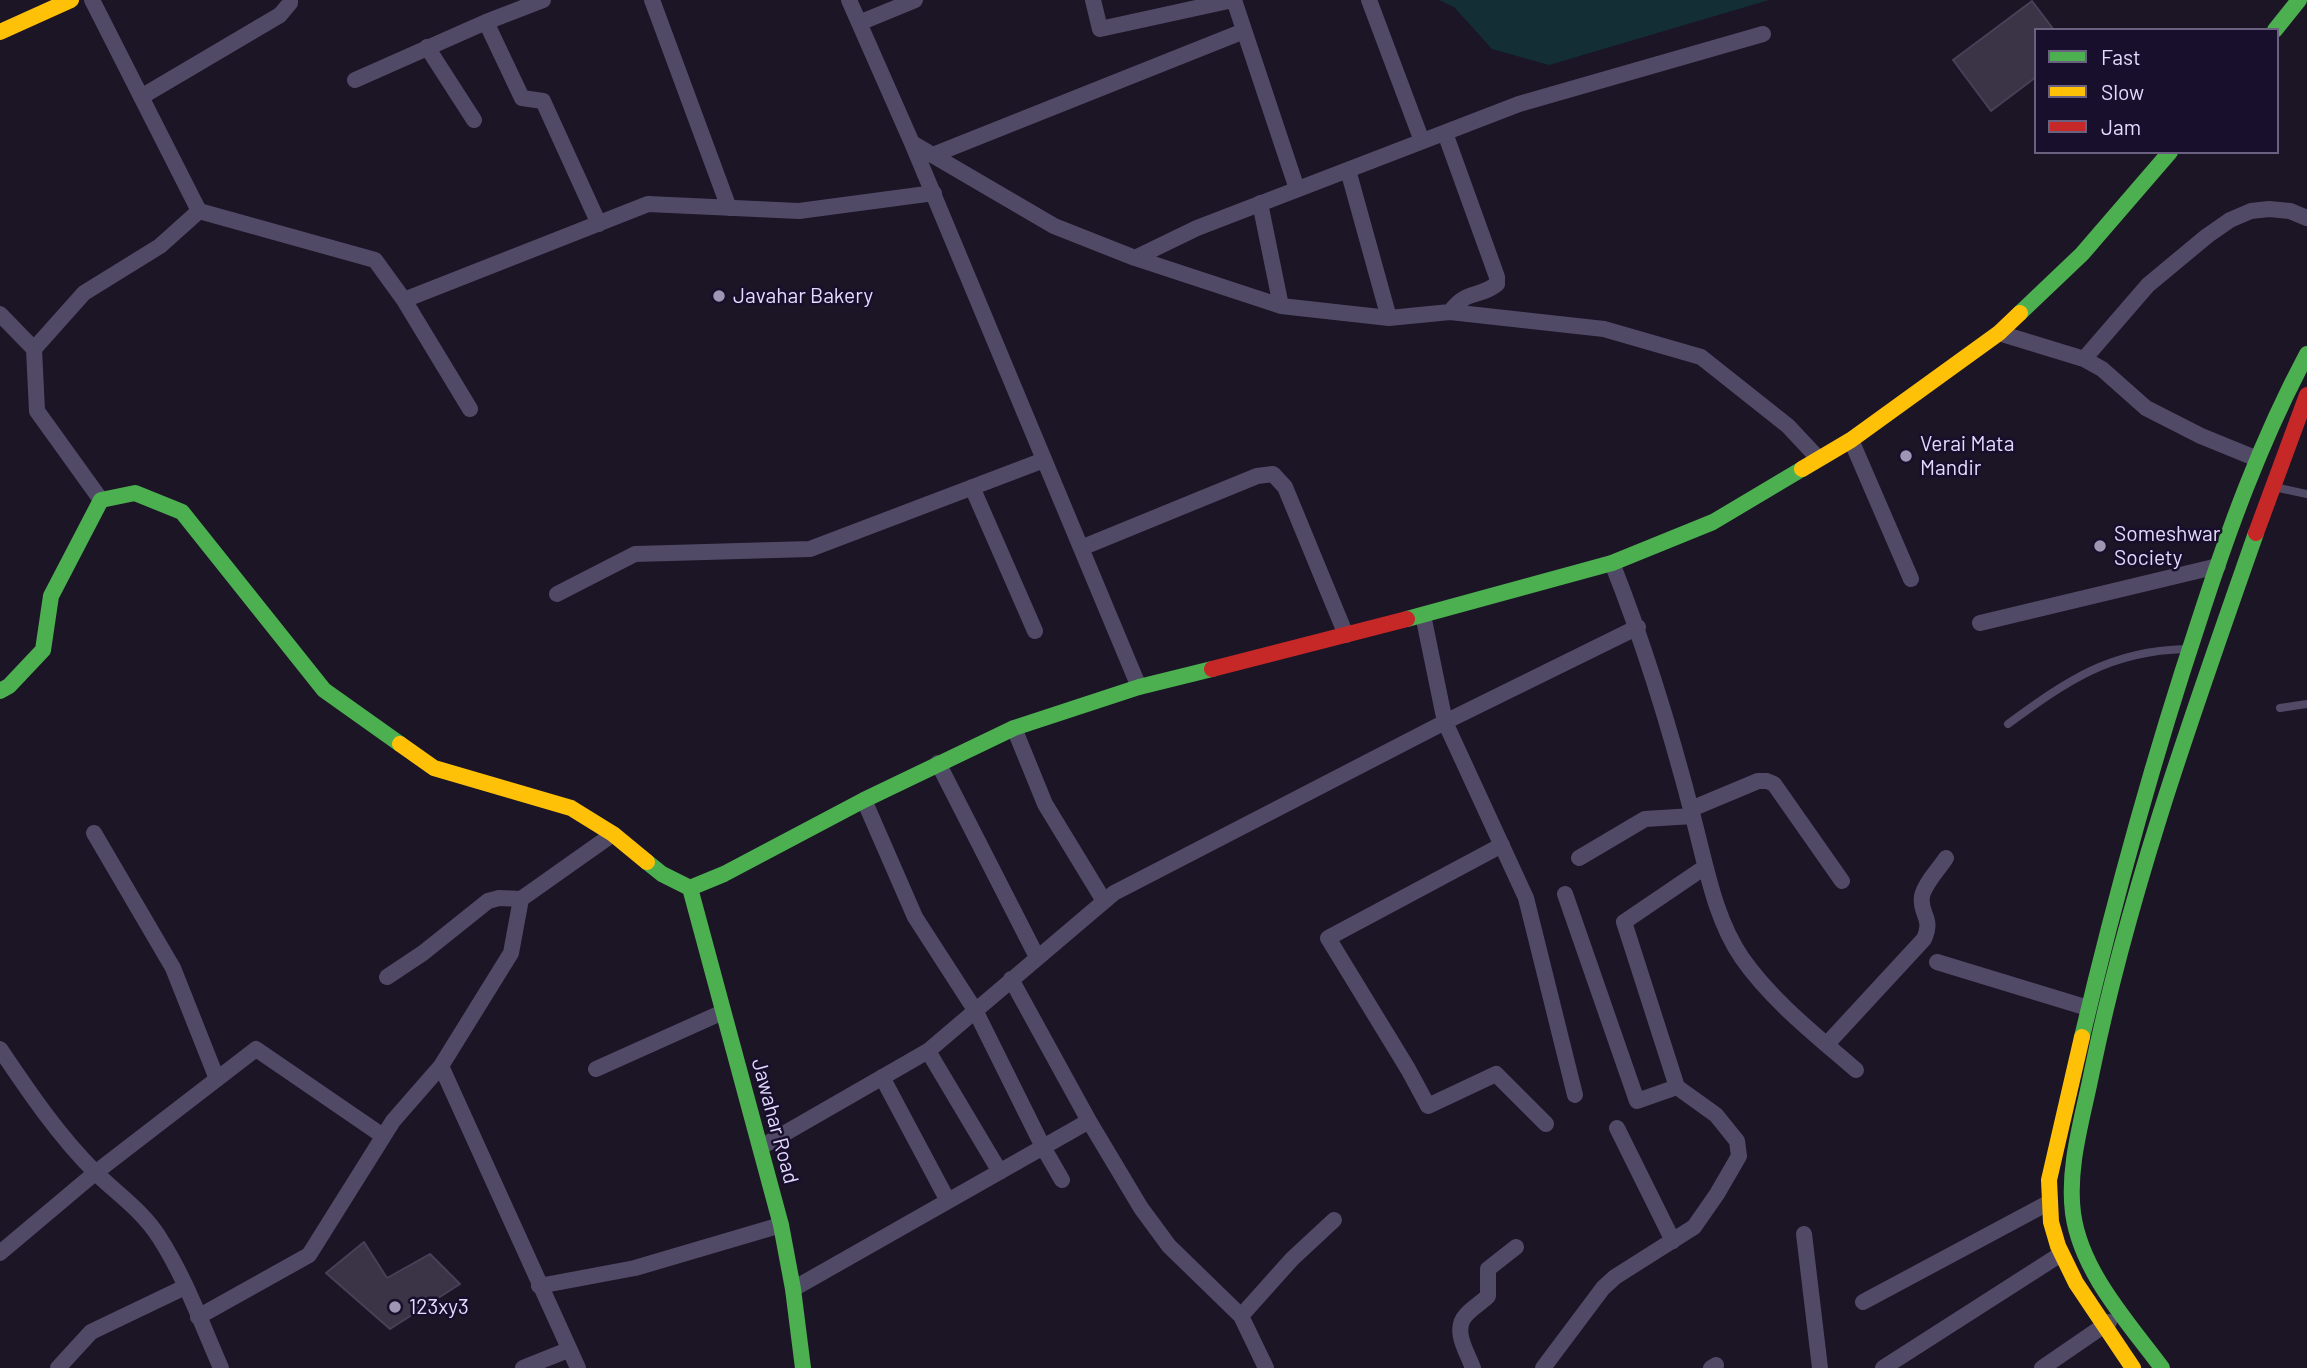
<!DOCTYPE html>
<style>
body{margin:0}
#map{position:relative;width:2307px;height:1368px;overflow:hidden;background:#1b1526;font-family:Barlow,sans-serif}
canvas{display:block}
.legend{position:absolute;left:2034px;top:28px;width:245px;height:126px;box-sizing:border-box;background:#180f2c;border:2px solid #6a6180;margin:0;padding:9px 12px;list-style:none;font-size:21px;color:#e4dbff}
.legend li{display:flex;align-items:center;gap:14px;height:35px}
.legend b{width:35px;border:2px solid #6a6180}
</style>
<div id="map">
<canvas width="2307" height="1368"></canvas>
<ul class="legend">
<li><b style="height:9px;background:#4caf50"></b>Fast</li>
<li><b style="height:9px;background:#ffc107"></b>Slow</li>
<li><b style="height:9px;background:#c62828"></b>Jam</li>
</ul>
</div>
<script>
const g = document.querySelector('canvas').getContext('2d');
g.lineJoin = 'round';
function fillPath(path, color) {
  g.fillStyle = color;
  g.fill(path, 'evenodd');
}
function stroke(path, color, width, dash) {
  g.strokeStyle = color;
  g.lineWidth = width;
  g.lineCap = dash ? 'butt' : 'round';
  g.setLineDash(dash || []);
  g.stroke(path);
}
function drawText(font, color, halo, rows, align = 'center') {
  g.font = font + ' Barlow,sans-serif';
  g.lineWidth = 5;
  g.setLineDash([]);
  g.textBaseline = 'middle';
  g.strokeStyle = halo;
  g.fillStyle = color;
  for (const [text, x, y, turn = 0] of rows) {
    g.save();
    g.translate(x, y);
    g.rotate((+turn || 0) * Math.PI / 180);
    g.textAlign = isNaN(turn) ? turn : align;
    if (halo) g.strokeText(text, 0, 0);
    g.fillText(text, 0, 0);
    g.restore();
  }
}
fillPath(new Path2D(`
 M1439,0H1769L1549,65L1492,49L1454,7Z`), '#132f35');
const building = new Path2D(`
 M2032,1L2054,30H2036V77L1991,111L1953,60Z
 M364,1242L387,1278L430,1254L460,1284L390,1329L326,1273Z`);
fillPath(building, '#3b3447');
stroke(building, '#484058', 2);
stroke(new Path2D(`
 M2274,487L2307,494
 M2280,708L2307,704
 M2008,724C2067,681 2109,651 2185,649`), '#504a67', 8);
stroke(new Path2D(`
 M92,0L199,211L160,246L84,293L34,349L37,411L101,500
 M652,0L729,208
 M849,0L912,143L1139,687
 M1093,0L1100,29L1233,0
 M1234,0L1297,189
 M1369,0L1422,141
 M486,22L522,98L543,101L599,224
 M859,23L915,0
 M427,47L474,120
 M355,80L486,22L543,0
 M141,97L280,15L290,3V0
 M1445,133L1497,277V284C1477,299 1467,289 1450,312
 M912,143L1054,226L1135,258L1281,306L1389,318L1450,312L1604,329L1701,357L1788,426L1818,458
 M933,155L1244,31
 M1348,170L1389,318
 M1260,203L1281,306
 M199,211L375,260L404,300L470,409
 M1135,258L1197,228L1519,104L1763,34
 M404,300L648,204L799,211L934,193
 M0,314L34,349
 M1999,333L2084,359L2102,369L2146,408L2201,436L2255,458
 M2084,359L2148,285L2207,236L2230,220L2251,211L2269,209L2290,211L2307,218
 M1851,440L1911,579
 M972,487L1035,631
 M1081,548L1257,476L1273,474L1285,487L1346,635
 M1612,563C1645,646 1671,732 1693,817C1706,865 1714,917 1742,958C1772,1001 1817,1036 1856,1070
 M557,594L635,554L810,549L1044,460
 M1423,615L1445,722L1526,898L1575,1095
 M1980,623L2218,566
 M1014,728L1045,804L1104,901
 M938,763L1037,957
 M864,800L915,917L975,1010L1043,1147L1062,1180
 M1691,809L1758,781H1767L1774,784L1842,881
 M94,833L173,968L217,1079
 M1502,845L1328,938L1408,1069L1428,1106L1496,1074L1546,1124
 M1579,858L1645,819L1693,816
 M1565,894L1637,1101L1677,1087
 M1937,962L2088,1008
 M387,977L423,953L488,901L499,898L521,899
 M1011,979L1089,1121L1141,1208L1169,1246L1241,1316L1266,1368
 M1827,1044L1924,939C1934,917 1919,915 1922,896C1925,883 1939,869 1946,858
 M0,1049C29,1092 58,1135 95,1172C116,1193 143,1211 159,1237C185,1277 202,1325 221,1368
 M928,1051L1000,1172
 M441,1066L578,1368
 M596,1069L723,1012
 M882,1077L948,1201
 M1617,1128L1673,1241
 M761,1147L928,1051L1114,893L1445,722L1638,627
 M1804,1234L1820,1368
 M0,1253L95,1173L256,1049L383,1136
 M539,1286L635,1268L781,1225
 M793,1289L1089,1121
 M1863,1302L2048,1203
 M1241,1316L1292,1259L1334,1220
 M198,1317L309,1255L393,1121L441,1066L511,953L521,899L613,834
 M58,1368L91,1332L185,1287
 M523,1368L568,1350
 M1473,1368C1467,1352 1452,1330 1466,1315C1472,1308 1481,1303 1488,1296V1269L1516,1247
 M1543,1368L1603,1288L1615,1277L1694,1227L1717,1194L1739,1156L1737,1141L1716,1115L1677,1087L1624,922L1705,867
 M1711,1368L1716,1365
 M1883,1368L2061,1254
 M2042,1368L2109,1322`), '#504a67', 16);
stroke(new Path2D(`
 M2275,30L2299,0
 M2020,313L2082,254L2170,152
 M1407,619L1612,563L1713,522L1802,469
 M0,691L9,686L43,650L51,596L101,500L135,493L182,512L324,690L400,744
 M647,862L662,874L690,888L724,874L864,800L1014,728L1139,687L1212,669
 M690,888L781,1225L793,1289L803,1368
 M2082,1037C2115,898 2153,759 2198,624C2228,531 2261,440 2307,354
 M2162,1368C2128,1322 2081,1272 2073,1213C2067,1166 2083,1117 2092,1071C2130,887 2194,710 2256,533`), '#4caf50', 16);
stroke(new Path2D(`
 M0,32L71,0
 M1802,469L1851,440L1999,333L2020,313
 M400,744L434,768L571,808L613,834L647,862
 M2082,1037L2049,1180L2051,1222L2058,1246L2076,1283L2133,1368`), '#ffc107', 16);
stroke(new Path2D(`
 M2256,533L2307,395
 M1212,669L1407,619`), '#c62828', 16);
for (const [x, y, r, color] of [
 [719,296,7,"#9e96b3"],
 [1906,456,7,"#9e96b3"],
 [2100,546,7,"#9e96b3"],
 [395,1307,7,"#9e96b3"]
]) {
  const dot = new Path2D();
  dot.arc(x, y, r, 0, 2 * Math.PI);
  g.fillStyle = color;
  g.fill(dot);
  stroke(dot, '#180f2c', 2.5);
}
drawText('21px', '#e4dbff', '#180f2c', [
 ["Javahar Bakery",733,296],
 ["Verai Mata",1920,444],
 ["Mandir",1920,468],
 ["Someshwar",2114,534],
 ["Society",2114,558],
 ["123xy3",409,1307]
], 'left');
drawText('21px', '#e4dbff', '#180f2c', [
 ["Jawahar Road",775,1121,75]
]);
</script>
